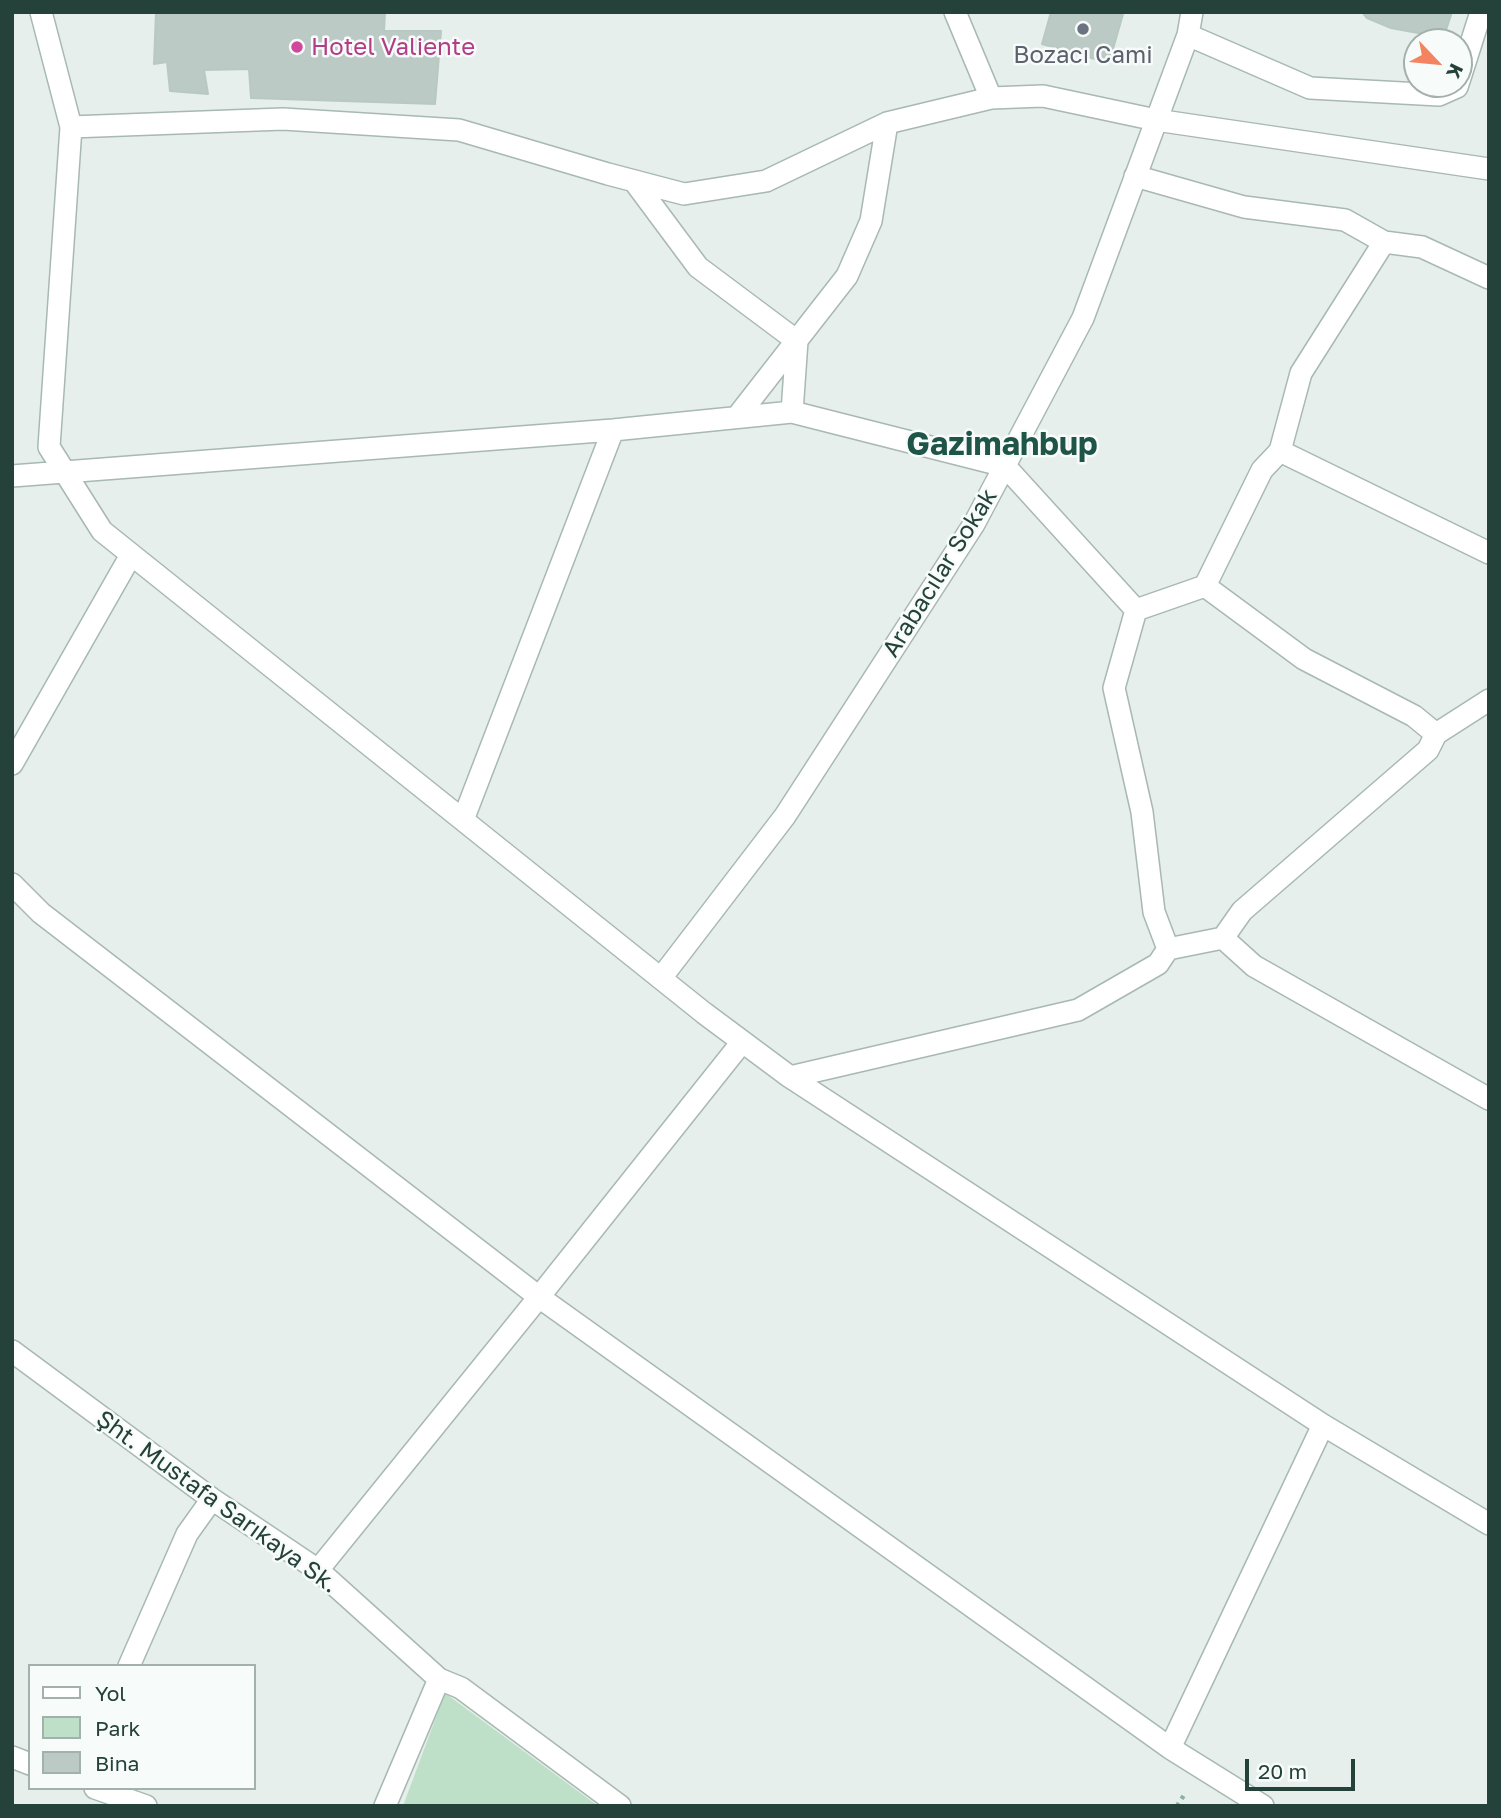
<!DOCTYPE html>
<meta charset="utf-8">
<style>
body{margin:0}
#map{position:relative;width:1501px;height:1818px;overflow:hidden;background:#e6efeb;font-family:"Golos Text",sans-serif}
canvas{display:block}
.frame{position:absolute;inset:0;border:14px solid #24423a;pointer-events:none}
.legend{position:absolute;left:28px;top:1664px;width:228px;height:126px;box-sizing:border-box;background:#f7fbf9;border:2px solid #a3b1ad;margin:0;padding:9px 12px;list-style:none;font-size:21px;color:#24423a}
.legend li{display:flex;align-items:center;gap:14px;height:35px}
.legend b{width:35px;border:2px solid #a3b1ad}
.north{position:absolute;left:1403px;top:28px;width:70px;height:70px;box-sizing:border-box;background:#f7fbf9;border:2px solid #a3b1ad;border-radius:50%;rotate:116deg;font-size:19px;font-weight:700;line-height:28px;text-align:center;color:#24423a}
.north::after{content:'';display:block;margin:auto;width:24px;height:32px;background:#f4845f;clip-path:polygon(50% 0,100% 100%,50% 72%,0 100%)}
.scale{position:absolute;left:1245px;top:1759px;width:110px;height:32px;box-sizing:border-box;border:4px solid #24423a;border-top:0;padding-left:9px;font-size:21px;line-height:24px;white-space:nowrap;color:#24423a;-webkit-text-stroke:5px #f7fbf9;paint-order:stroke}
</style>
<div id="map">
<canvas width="1501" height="1818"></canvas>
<div class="frame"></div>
<ul class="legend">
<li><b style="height:9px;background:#fff"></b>Yol</li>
<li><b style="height:19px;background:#bfe0c8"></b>Park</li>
<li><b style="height:19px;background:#bbcac4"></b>Bina</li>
</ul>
<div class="north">K</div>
<div class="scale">20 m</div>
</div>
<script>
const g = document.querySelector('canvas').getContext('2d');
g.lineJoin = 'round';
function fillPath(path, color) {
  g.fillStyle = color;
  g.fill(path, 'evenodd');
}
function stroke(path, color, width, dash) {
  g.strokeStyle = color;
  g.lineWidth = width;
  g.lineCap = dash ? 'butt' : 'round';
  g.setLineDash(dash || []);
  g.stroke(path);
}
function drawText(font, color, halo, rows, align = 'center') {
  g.font = font + ' "Golos Text",sans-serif';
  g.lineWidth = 5;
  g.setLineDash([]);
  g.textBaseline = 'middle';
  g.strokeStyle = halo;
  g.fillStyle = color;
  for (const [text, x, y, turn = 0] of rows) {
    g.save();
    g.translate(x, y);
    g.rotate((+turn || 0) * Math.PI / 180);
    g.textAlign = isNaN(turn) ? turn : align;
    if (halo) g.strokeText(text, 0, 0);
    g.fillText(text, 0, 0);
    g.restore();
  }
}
fillPath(new Path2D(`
 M445,1693L598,1806H403Z`), '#bfe0c8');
const building = new Path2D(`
 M156,12H385L384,31H441L435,104L251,98L249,69L204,70L208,94L170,91L167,62L154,64Z
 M1051,12L1123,14L1109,63L1042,44Z
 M1362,12H1452L1446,30L1418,33L1391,28L1367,18Z`);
fillPath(building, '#bbcac4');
stroke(building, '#b8c9c2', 2);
const street = new Path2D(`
 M41,12L71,127L49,447L102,531L704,1013L790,1077L1323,1425L1489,1524
 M955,12L991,98
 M1188,35L1310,88L1439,95L1457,87L1458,84
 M1459,81L1481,12
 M71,127L283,119L459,130L608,174L684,194L766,181L887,123L991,98L1043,96L1156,120L1489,169
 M1135,176L1244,207L1345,220L1384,242L1422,247L1489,278
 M634,181L698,267L797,341L792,412L1005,466L1136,610
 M737,417L847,276L871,221L887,123
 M1280,451L1489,553
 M12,476L613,430L792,412
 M1205,586L1304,659L1414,716L1436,734
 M12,764L131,555
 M463,820L613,430
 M12,884L41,913L539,1297L1170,1748L1263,1806
 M1223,938L1254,966L1489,1099
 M1168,949L1154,912L1142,812L1114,688L1136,610L1205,586L1262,470L1280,451L1301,373L1384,242
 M661,978L785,816L974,524L1083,318L1188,35L1192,12
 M790,1077L1078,1010L1158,964L1168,949L1223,938L1242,911L1428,750L1436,734L1489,700
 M12,1351L212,1499L318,1570L439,1679L461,1688L620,1806
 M318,1570L539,1297L742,1042
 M129,1666L187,1534L212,1499
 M1170,1748L1323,1425
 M12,1757L30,1764
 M95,1788L146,1806
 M385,1806L439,1679`);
stroke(street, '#a8b8b2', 24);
stroke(new Path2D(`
 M1177,1806L1186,1792`), '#86b3a5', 4.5, [3.5, 5]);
stroke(street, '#fff', 21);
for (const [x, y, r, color] of [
 [1083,29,7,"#6b7280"],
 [297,47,7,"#d1479c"]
]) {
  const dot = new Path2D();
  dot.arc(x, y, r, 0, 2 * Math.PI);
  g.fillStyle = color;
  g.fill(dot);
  stroke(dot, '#f7fbf9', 2.5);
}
drawText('24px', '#b23c85', '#f7fbf9', [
 ["Hotel Valiente",311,47]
], 'left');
drawText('24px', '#5b616d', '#f7fbf9', [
 ["Bozacı Cami",1083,55]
]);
drawText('24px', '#24423a', '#f7fbf9', [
 ["Arabacılar Sokak",940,573,-58],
 ["Şht. Mustafa Sarıkaya Sk.",217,1502,36]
]);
drawText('bold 32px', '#1f5548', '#f7fbf9', [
 ["Gazimahbup",1002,445]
]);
</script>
